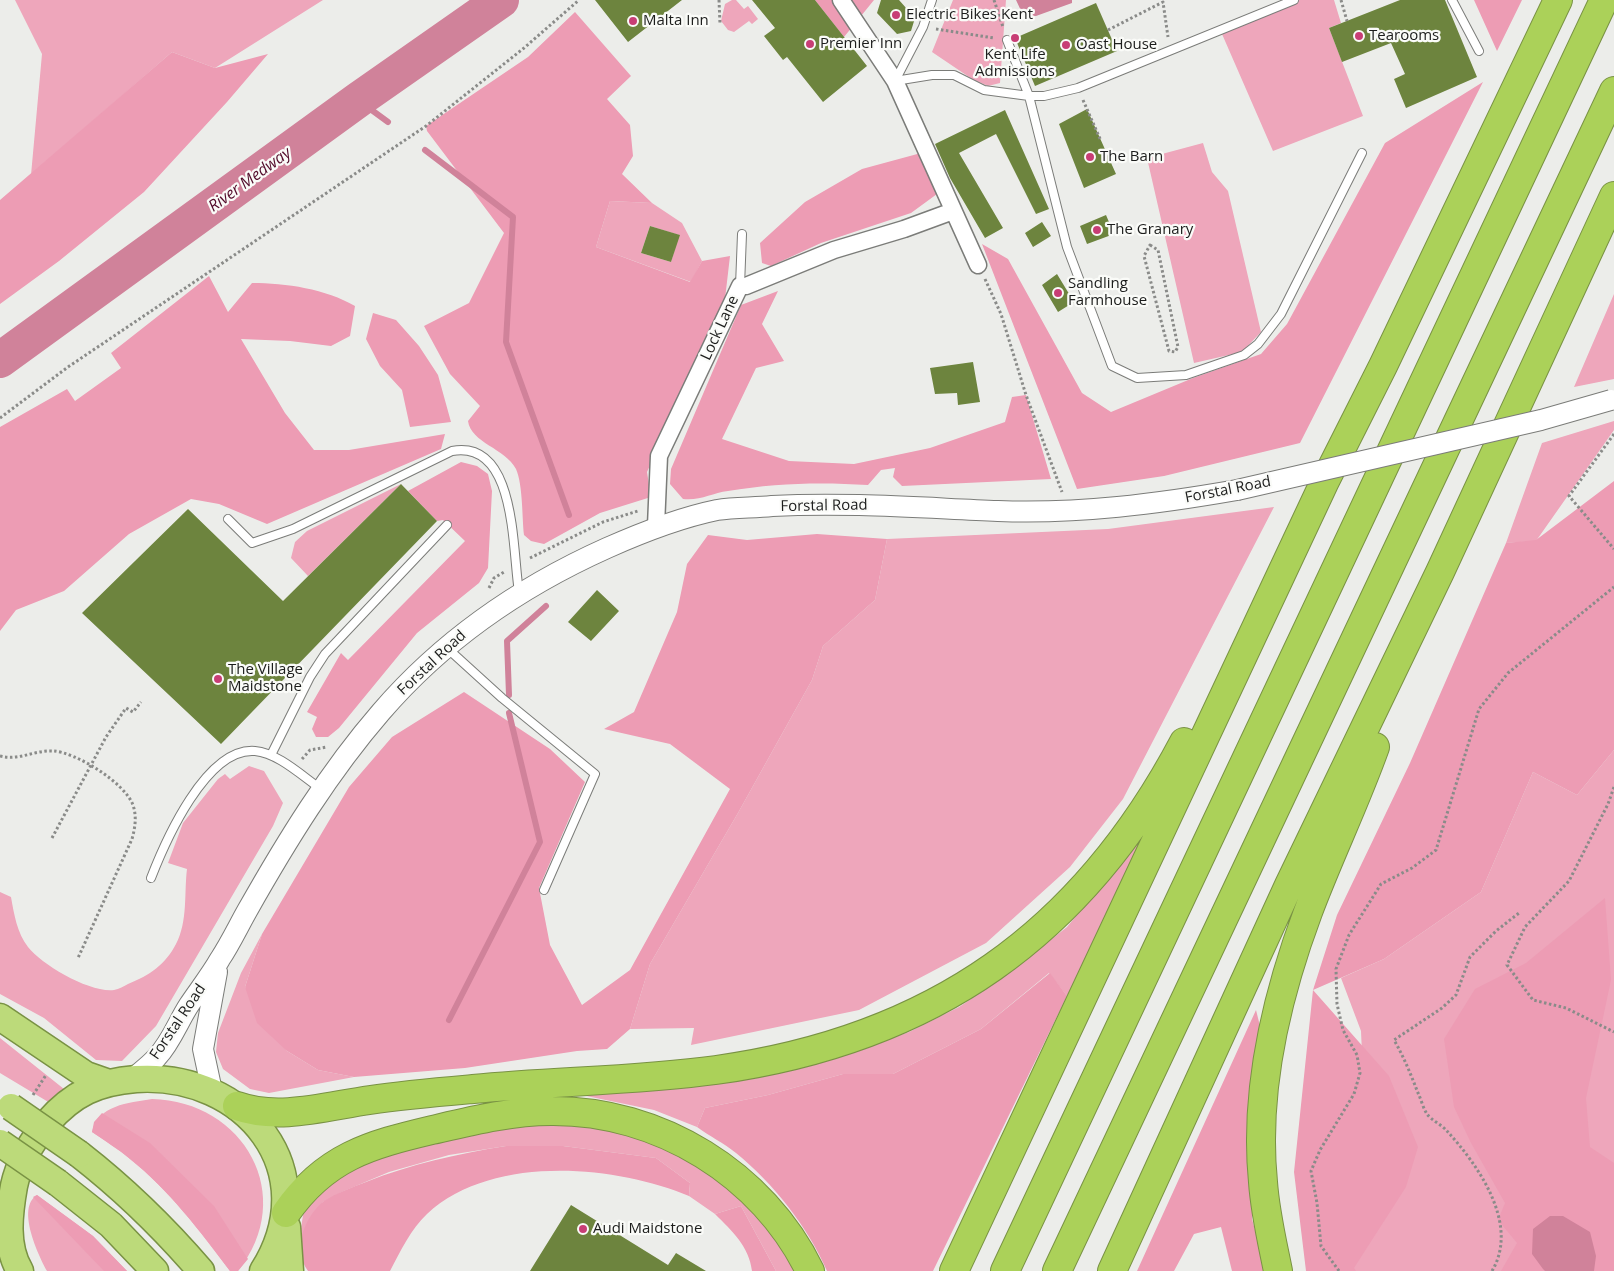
<!DOCTYPE html>
<style>
body{margin:0}
canvas{display:block;background:#ecedea}
</style>
<canvas width="1614" height="1271"></canvas>
<script>
const g = document.querySelector('canvas').getContext('2d');
g.lineJoin = 'round';
function fillPath(path, color) {
  g.fillStyle = color;
  g.fill(path, 'evenodd');
}
function stroke(path, color, width, dash) {
  g.strokeStyle = color;
  g.lineWidth = width;
  g.lineCap = dash ? 'butt' : 'round';
  g.setLineDash(dash || []);
  g.stroke(path);
}
function drawText(font, color, halo, rows, align = 'center') {
  g.font = font + ' "Open Sans",sans-serif';
  g.lineWidth = 4.5;
  g.setLineDash([]);
  g.textBaseline = 'middle';
  g.strokeStyle = halo;
  g.fillStyle = color;
  for (const [text, x, y, turn = 0] of rows) {
    g.save();
    g.translate(x, y);
    g.rotate((+turn || 0) * Math.PI / 180);
    g.textAlign = isNaN(turn) ? turn : align;
    if (halo) g.strokeText(text, 0, 0);
    g.fillText(text, 0, 0);
    g.restore();
  }
}
fillPath(new Path2D(`
 M15,0H323L215,68L172,52L31,175L42,54Z
 M732,0H736L744,9L748,6L758,19L752,24L749,21L734,32L728,30L721,21L725,4Z
 M953,0H1006L1000,83L988,86L972,79L932,52Z
 M1299,0H1334L1341,23L1329,28L1363,116L1273,151L1222,34Z
 M1203,143L1212,172L1228,191L1261,332L1242,352L1194,363L1147,158Z
 M610,201L652,203L682,223L702,261L691,282L596,247ZM650,226L679,235L671,262L641,253Z
 M1614,294V379L1574,387Z
 M1614,421V430L1536,541L1506,543L1542,443Z
 M401,484L308,576L291,558L295,542L307,531Z
 M1274,507L1123,799L1070,867L986,943L859,1010L691,1045L694,1028L630,1029L650,964L738,813L812,680L823,646L875,600L887,539L1108,529Z
 M1614,750V1271H1339L1363,1076L1361,1031L1341,978L1384,959L1481,892L1533,772L1577,795Z
 M249,766L264,771L283,803L273,826L156,1026L122,1061L96,1060L44,1018L0,994V892L11,897C14,914 17,933 28,947C42,965 90,993 114,990C119,989 124,986 128,984C150,975 165,965 176,944C188,921 184,893 187,869L168,863L183,823L218,779L225,774L230,779Z
 M1148,829L1067,996L1049,973L981,1029L893,1074H843L768,1095L705,1108L697,1127L654,1110L567,1092L783,1070L856,1051L909,1032L959,1007L1001,979L1067,927Z
 M262,934L245,987L287,1051L318,1070L354,1077L269,1093L250,1089L223,1069L216,1052L218,1033L241,973Z
 M0,1038L64,1089L50,1103L0,1073Z
 M152,1099C244,1101 298,1196 238,1271H230C200,1231 169,1190 130,1159C119,1149 105,1141 92,1132C98,1105 128,1103 152,1099Z
 M577,1123L661,1142L748,1201L799,1271H776L741,1206L715,1214L689,1196L690,1183L656,1158L563,1146H506L449,1155L389,1172L344,1191L323,1202L299,1242L303,1215L314,1196L333,1178L372,1156L507,1126Z
 M37,1195L93,1236L127,1271H47C38,1254 16,1208 37,1195Z`), '#eea6bb');
fillPath(new Path2D(`
 M815,0H874L844,37Z
 M1474,0H1522L1497,51Z
 M575,12L631,76L607,99L630,125L633,156L622,174L652,203L610,201L596,247L690,282L702,261L730,256L725,299L647,472L651,497L600,513L544,544L531,541L524,535C522,518 523,485 516,469C505,448 471,443 468,421L480,406L450,374L424,326L469,303L504,233L427,131L426,126L528,57Z
 M172,52L215,68L268,54L227,102L144,192L59,261L0,304V200Z
 M1483,82L1300,443L1164,476L1077,489L982,244L1008,259L1082,393L1111,412L1193,378L1261,354L1287,324L1385,143Z
 M921,153L937,194L911,213L821,243L771,266L762,263L760,243L805,202L862,169Z
 M209,276L228,312L252,283C286,283 326,289 355,306L350,336L331,346L290,341L241,339L285,413L314,450H349L445,434L441,449L267,524L219,504L191,499L129,534L64,591L16,610L0,631V427L67,389L75,401L121,368L111,353Z
 M778,291L762,324L784,361L756,368L722,439L789,461L854,464L930,448L1005,422L1012,397L1026,395L1051,479L902,486L893,477L895,468L881,470L868,485C821,482 775,483 728,491C712,493 700,501 683,499L670,484L671,469L741,305Z
 M373,313L396,320L419,346L438,375L451,422L410,427L402,390L380,366L366,339Z
 M461,462L477,466L488,474L492,491L488,568L479,583L417,633L339,728L328,737H316L312,729L317,717L307,712L341,653L348,660L465,541L443,520L437,521L408,491Z
 M1614,481V750L1577,795L1533,772L1481,892L1384,959L1313,990L1389,1076L1418,1147L1406,1187L1354,1268L1356,1271H1306L1294,1172L1313,990L1337,915L1410,763L1506,543L1536,540Z
 M817,534L887,539L875,600L823,646L812,680L738,813L650,964L630,1029L607,1049L577,1051L465,1068L354,1077L318,1070L287,1051L257,1023L245,987L262,934L349,787L392,737L464,692L550,749L585,782L539,888L550,945L582,1005L630,970L730,789L670,744L604,729L634,712L677,612L687,564L708,535L747,540Z
 M1605,898L1611,980L1586,1098L1590,1147L1614,1163V1271H1501L1517,1243L1498,1220L1505,1203L1471,1143L1454,1107L1444,1039L1475,989L1526,963Z
 M1050,973L1067,996L933,1271H827C808,1227 773,1183 736,1153C724,1143 709,1136 697,1127L705,1108L768,1095L843,1074H893L981,1029Z
 M1256,1010L1260,1026L1252,1219L1266,1271H1232L1221,1227L1194,1234L1174,1271H1137Z
 M102,1113L150,1143L214,1206L248,1259L238,1271H230C200,1231 169,1190 130,1159C118,1149 105,1141 92,1132L94,1122Z
 M506,1146H563L656,1158L690,1183L689,1196C614,1165 492,1154 427,1214C411,1229 400,1252 390,1271H308C300,1260 298,1244 303,1232C307,1220 314,1209 324,1201C337,1193 352,1187 366,1182C411,1164 457,1154 506,1146Z
 M37,1195L93,1236L127,1271H104L33,1197Z
 M741,1206L776,1271H752C749,1246 732,1231 715,1214Z`), '#ed9cb4');
fillPath(new Path2D(`
 M1016,0H1072V3L1036,16L1023,15Z
 M1550,1216H1563L1590,1232L1596,1256L1594,1271H1545L1543,1269L1532,1254L1533,1229Z`), '#d0829a');
stroke(new Path2D(`
 M358,100L388,122
 M425,150L513,217L506,342L569,515
 M509,695L507,641L546,606
 M449,1020L540,842L509,713`), '#d0829a', 6);
stroke(new Path2D(`
 M0,360L358,100L501,0`), '#d0829a', 36);
fillPath(new Path2D(`
 M595,0H682L628,42Z
 M752,0H815L867,66L823,102L787,57L783,60L764,36L775,28Z
 M881,0H899L915,18L911,31L897,34L877,13Z
 M1400,0H1445L1477,77L1406,108L1394,79L1405,74L1391,43L1342,62L1329,28Z
 M1096,3L1117,51L1035,86L1015,38Z
 M1087,109L1116,174L1084,188L1059,124Z
 M1005,110L1049,209L1036,214L996,134L959,153L1003,228L985,238L950,178L935,144Z
 M1106,215L1114,234L1087,244L1080,226Z
 M1042,222L1051,236L1033,247L1025,233Z
 M650,226L680,235L671,262L641,253Z
 M1057,274L1074,302L1058,312L1042,285Z
 M973,362L980,402L958,405L957,393L935,394L930,368Z
 M401,484L437,521L221,744L82,613L188,509L283,601Z
 M597,590L619,611L591,641L568,622Z
 M571,1205L668,1265L676,1253L706,1271H530Z`), '#6d843e');
const service = new Path2D(`
 M1452,0L1479,51
 M1007,40L1029,96H1044L1078,88L1294,0
 M895,81L932,75H954L984,90L1029,96L1067,247L1112,366L1137,378L1186,375L1244,355L1258,344L1281,314L1362,153
 M895,81L923,27L932,0
 M740,286L742,234
 M228,519L252,543L293,529L452,451C517,439 512,550 519,592
 M447,648L502,698L595,774L544,890
 M271,755L310,677L325,654L447,525
 M151,878C165,842 206,747 255,751C278,753 302,776 321,789`);
const minor = new Path2D(`
 M841,0L895,81L978,265
 M656,526L659,456L740,286H746L834,250L904,229L953,211`);
const tertiary = new Path2D(`
 M131,1080C139,1073 149,1066 157,1057C171,1042 178,1022 189,1005C199,990 211,975 220,959C230,944 238,927 247,911C286,842 329,772 381,712C443,640 520,587 607,548C643,532 678,518 717,510C735,507 754,508 772,506C847,502 923,508 998,511C1079,514 1157,504 1237,490
 M212,1091L203,1049L217,972`);
const trunk = new Path2D(`
 M0,1017L86,1075L106,1082
 M79,1154C124,1189 164,1228 201,1271
 M58,1183L111,1225L155,1271
 M287,1227L290,1271
 M20,1271C5,1246 9,1214 14,1186C19,1162 32,1141 47,1123C73,1093 98,1082 136,1079C246,1072 326,1171 263,1271`);
const motorway = new Path2D(`
 M237,1106C279,1121 327,1106 370,1100C404,1095 439,1092 473,1089C554,1081 635,1081 716,1070C932,1040 1082,935 1184,742
 M286,1213C325,1157 369,1145 432,1130C471,1121 511,1111 551,1111C659,1110 763,1174 810,1271
 M954,1271L1324,483L1383,366L1558,0
 M1005,1271L1604,0
 M1057,1271L1614,91
 M1112,1271L1289,885L1440,572L1614,196
 M1278,1271C1272,1241 1265,1212 1263,1182C1254,1092 1277,995 1308,912C1329,856 1355,803 1375,747`);
stroke(service, '#7b7c79', 10);
stroke(minor, '#7b7c79', 19);
stroke(tertiary, '#7b7c79', 22);
stroke(trunk, '#799244', 29);
stroke(motorway, '#799244', 30);
stroke(new Path2D(`
 M719,0L720,24
 M994,0L1003,27
 M1341,0L1347,21
 M936,29L994,38
 M1108,30L1163,2L1168,37
 M1083,100L1101,141
 M1150,245L1158,250L1178,347L1175,352L1169,351L1144,256Z
 M985,279L1001,314L1026,395L1062,492
 M0,418L68,367L426,126L524,48L579,0
 M1614,434L1569,496L1614,549
 M530,558L603,522L638,511
 M489,588L494,578L504,572
 M0,756C19,761 34,750 53,751C76,752 125,783 133,805C137,817 135,828 132,839L78,958
 M302,759L310,750L327,747
 M1614,787L1608,804L1569,881L1525,927L1507,965L1533,1000L1566,1008L1614,1032
 M52,838L106,737L126,708L133,712L141,702
 M33,1095L46,1075
 M1339,1271L1321,1246L1317,1203L1311,1171L1320,1150L1354,1094L1360,1073L1357,1055L1343,1030L1337,1004L1336,969L1349,935L1381,884L1412,868L1436,850L1479,709L1508,673L1614,587
 M1492,1271C1520,1224 1478,1165 1447,1131C1442,1125 1431,1120 1427,1114C1423,1108 1421,1099 1418,1093C1411,1075 1404,1057 1394,1040L1442,1008L1456,995L1470,957L1496,931L1519,913`), '#8a8b89', 3, [2.5, 2.5]);
stroke(service, '#fff', 8);
stroke(minor, '#fff', 16);
stroke(tertiary, '#fff', 20);
stroke(trunk, '#bcda7a', 26);
stroke(motorway, '#abd159', 28);
const tertiaryBridge = new Path2D(`
 M1237,490L1541,420L1611,400`);
const trunkBridge = new Path2D(`
 M11,1107L79,1154
 M0,1143L58,1183`);
stroke(tertiaryBridge, '#7b7c79', 22, []);
stroke(trunkBridge, '#799244', 29, []);
stroke(tertiaryBridge, '#fff', 20);
stroke(trunkBridge, '#bcda7a', 26);
for (const [x, y, r, color] of [
 [896,15,5,"#c83e75"],
 [633,21,5,"#c83e75"],
 [1359,36,5,"#c83e75"],
 [1015,38,5,"#c83e75"],
 [810,44,5,"#c83e75"],
 [1066,45,5,"#c83e75"],
 [1090,157,5,"#c83e75"],
 [1097,230,5,"#c83e75"],
 [1058,293,5,"#c83e75"],
 [218,679,5,"#c83e75"],
 [583,1229,5,"#c83e75"]
]) {
  const dot = new Path2D();
  dot.arc(x, y, r, 0, 2 * Math.PI);
  g.fillStyle = color;
  g.fill(dot);
  stroke(dot, '#fafbf8', 2);
}
drawText('15px', '#1c1d1c', '#fafbf8', [
 ["Electric Bikes Kent",906,15],
 ["Malta Inn",643,21],
 ["Tearooms",1369,36],
 ["Premier Inn",820,44],
 ["Oast House",1076,45],
 ["Kent Life",1015,55,"center"],
 ["Admissions",1015,72,"center"],
 ["The Barn",1100,157],
 ["The Granary",1107,230],
 ["Sandling",1068,284],
 ["Farmhouse",1068,301],
 ["The Village",228,670],
 ["Maidstone",228,687],
 ["Audi Maidstone",593,1229]
], 'left');
drawText('15px', '#1c1d1c', '#fafbf8', [
 ["Lock Lane",720,328,-65],
 ["Forstal Road",1228,490,-11],
 ["Forstal Road",824,506,-1],
 ["Forstal Road",432,663,-43],
 ["Forstal Road",178,1022,-56]
]);
drawText('italic 16px', '#520b2a', '#fafbf8', [
 ["River Medway",250,180,-36]
]);
</script>
